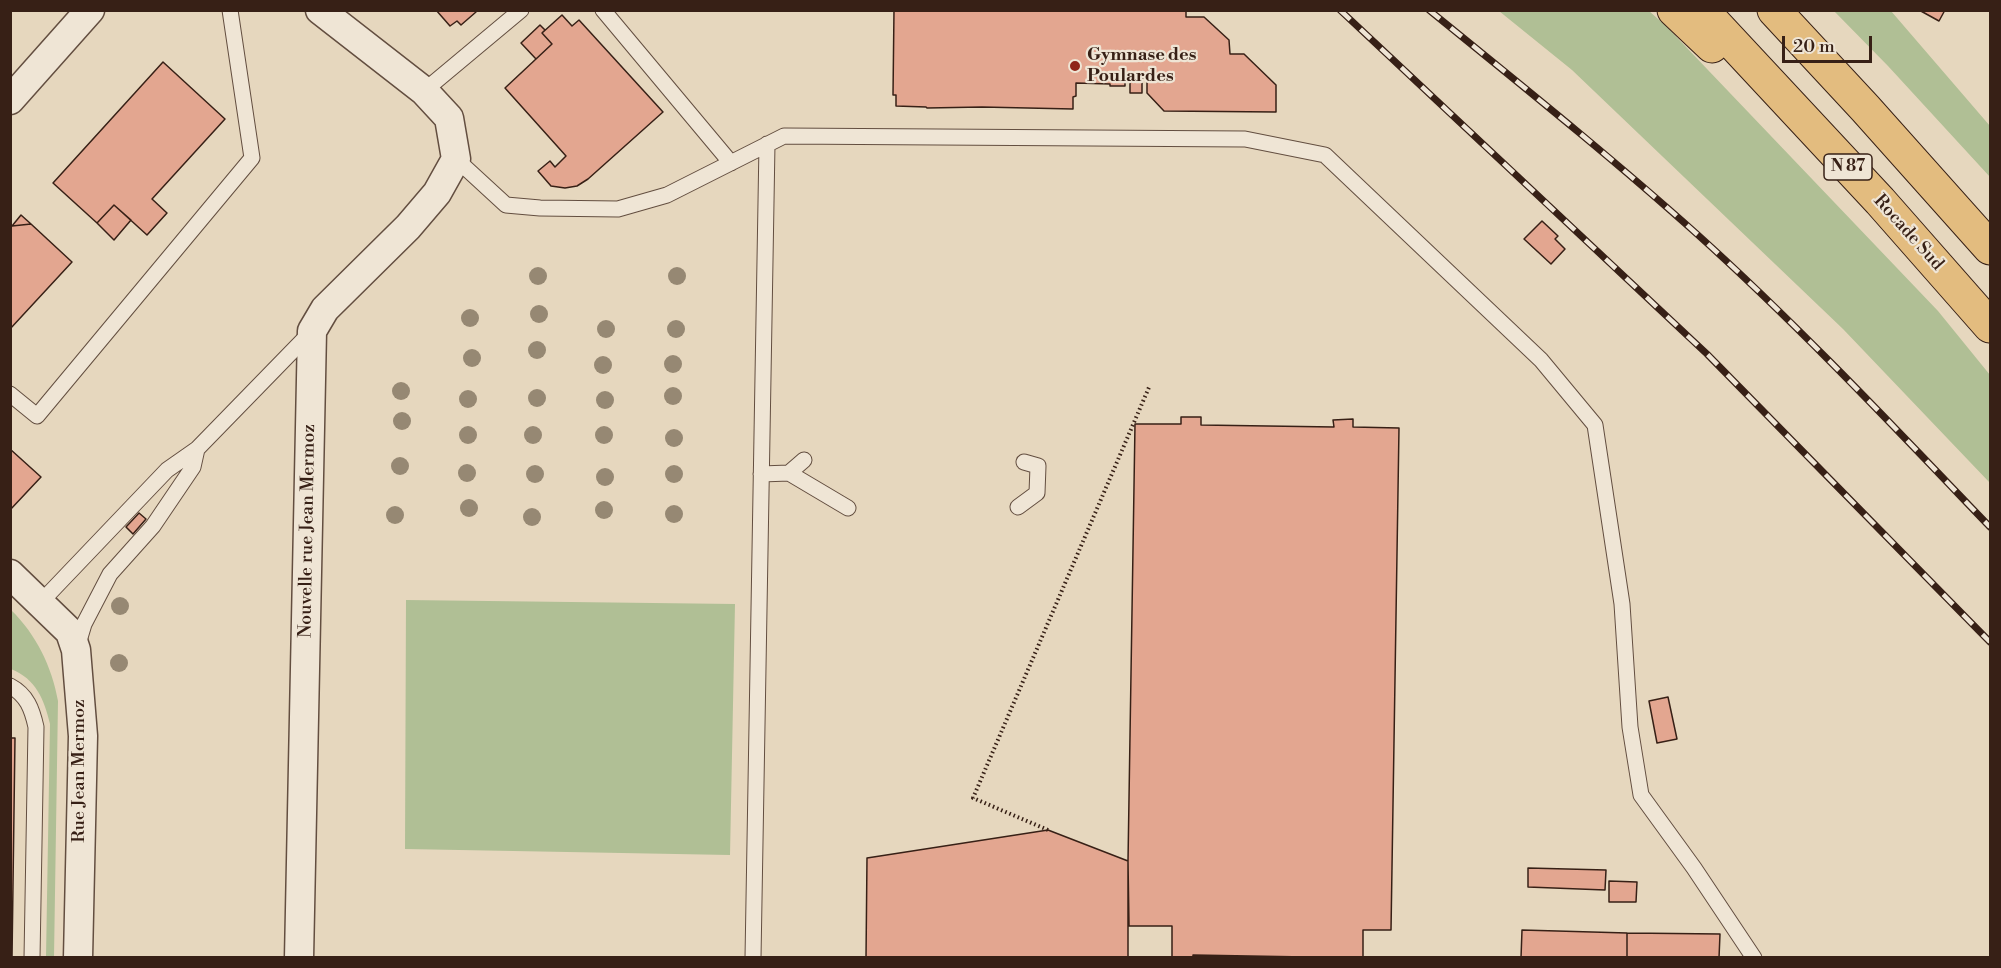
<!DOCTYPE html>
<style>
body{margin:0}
#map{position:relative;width:2001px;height:968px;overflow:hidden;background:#e6d7be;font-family:"Libre Bodoni",serif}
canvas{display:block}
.frame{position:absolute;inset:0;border:12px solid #372016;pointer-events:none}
.scale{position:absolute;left:1782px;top:36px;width:90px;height:27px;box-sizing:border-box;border:3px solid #372016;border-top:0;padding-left:8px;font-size:18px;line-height:21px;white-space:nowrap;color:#372016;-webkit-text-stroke:4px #efe5d5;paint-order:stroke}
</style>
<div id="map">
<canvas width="2001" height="968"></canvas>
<div class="frame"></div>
<div class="scale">20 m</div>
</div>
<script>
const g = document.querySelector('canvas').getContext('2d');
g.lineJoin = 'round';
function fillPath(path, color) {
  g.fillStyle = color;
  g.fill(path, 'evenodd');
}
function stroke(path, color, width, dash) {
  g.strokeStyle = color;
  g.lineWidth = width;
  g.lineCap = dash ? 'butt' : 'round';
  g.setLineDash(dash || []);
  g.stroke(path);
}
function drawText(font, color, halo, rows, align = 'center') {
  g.font = font + ' "Libre Bodoni",serif';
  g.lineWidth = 4.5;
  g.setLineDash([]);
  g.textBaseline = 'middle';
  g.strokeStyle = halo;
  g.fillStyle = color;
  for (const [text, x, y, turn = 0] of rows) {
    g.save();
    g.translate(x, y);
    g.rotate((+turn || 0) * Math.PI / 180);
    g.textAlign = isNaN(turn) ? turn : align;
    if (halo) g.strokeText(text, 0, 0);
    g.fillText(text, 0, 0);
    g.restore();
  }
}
fillPath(new Path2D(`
 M1499,11H1649L1666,26L1938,311L1990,375V483L1843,329L1572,70Z
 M1834,11H1891L1990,126V177L1888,66Z
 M406,600L735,604L730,855L405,849Z
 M11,610C36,634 52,667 58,701L54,957H46L50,724C44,699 36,679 11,669Z`), '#b0bf95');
const building = new Path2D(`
 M436,10H474L476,12L461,25L457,21L450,26Z
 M894,10H1186V17H1204L1229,40L1230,54H1244L1276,85V112L1164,111L1147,93V78H1125V86H1110V84L1076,83V96L1073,97V109L982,107L927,108L926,107L896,106V95H893Z
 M1919,10H1945L1939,21Z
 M562,15L572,26L579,20L663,112L588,179L577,186L565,188L551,186L538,171L550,161L555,167L566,156L505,88L552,44L542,33Z
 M540,25L545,30L542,33L552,44L536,59L521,43Z
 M163,62L225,119L152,199L167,213L147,235L114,205L97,223L53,183Z
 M1130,78H1142V93H1130Z
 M114,205L131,220L114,240L97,223Z
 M21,215L31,224L12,226Z
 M1542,221L1558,236L1555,239L1565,249L1551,264L1524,239Z
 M31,224L72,262L10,329V228L12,226Z
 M1181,417H1201V425L1334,427L1333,420L1353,419V427L1399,428L1391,930H1363V958L1193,955V958H1172V926H1129L1128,861L1135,424H1181Z
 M10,449L41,477L10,510Z
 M139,513L146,519L133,534L126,527Z
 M1668,697L1677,739L1657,743L1649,701Z
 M10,738H15L12,958H10Z
 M1048,830L1128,861V958H866L867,858Z
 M1528,868L1606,870L1605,890L1528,887Z
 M1609,881L1637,882L1636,902H1609Z
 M1522,930L1627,933V958H1521Z
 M1627,933L1720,934L1719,958H1627Z`);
fillPath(building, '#e3a690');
stroke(building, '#372016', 1.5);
const service = new Path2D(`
 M603,10L731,163
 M424,91L521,10
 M456,159L506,205L540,208L618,209L667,195L784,136L1245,139L1325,155L1541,360L1595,425L1622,604L1630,727L1641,795L1694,868L1754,958
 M10,394L37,416L252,158L230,10
 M789,473L804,460
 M761,474L789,473L848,508
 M1018,507L1037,493L1038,466L1024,462
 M41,602L167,470L197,449L310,333
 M78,644L84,624L110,574L153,526L193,467L197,449
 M10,686C27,695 32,709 36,727L32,958
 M753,958L767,144`);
const minor = new Path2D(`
 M10,100L90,10
 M10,574L70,632L76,650L83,736L78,958
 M299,958L312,331L325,309L408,227L437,193L456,159L449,118L424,91L320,10`);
const trunk = new Path2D(`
 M1674,10L1712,46
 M1702,10L1880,201L1990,326
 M1774,10L1865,108L1990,248`);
stroke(service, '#634e40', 17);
stroke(minor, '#634e40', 31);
stroke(trunk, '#372016', 35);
stroke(new Path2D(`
 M1048,830L973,798L1150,385`), '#372016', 4, [1.5, 3]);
stroke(service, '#efe5d5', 15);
stroke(minor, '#efe5d5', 28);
stroke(trunk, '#e3bc7f', 33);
const rail = new Path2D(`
 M1340,10L1707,354L1990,642
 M1429,10C1520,84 1611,157 1698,235C1800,327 1895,428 1990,527`);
stroke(rail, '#372016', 7);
stroke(rail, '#efe5d5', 4.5, [14]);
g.fillStyle = '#968873';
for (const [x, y] of [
 [538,276],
 [677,276],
 [539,314],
 [470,318],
 [606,329],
 [676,329],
 [537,350],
 [472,358],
 [673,364],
 [603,365],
 [401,391],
 [673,396],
 [537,398],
 [468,399],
 [605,400],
 [402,421],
 [468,435],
 [533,435],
 [604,435],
 [674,438],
 [400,466],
 [467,473],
 [535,474],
 [674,474],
 [605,477],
 [469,508],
 [604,510],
 [674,514],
 [395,515],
 [532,517],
 [120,606],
 [119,663]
]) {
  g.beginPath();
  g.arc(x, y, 9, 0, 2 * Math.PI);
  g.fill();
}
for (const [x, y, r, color] of [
 [1075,66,6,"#8f2418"]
]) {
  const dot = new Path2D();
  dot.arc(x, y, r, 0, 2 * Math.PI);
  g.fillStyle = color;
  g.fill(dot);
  stroke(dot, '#efe5d5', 2);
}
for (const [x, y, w] of [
 [1848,167,48]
]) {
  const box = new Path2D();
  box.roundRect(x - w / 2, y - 13, w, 26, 4.5);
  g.fillStyle = '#efe5d5';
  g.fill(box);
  stroke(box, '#372016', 1.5);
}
drawText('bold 16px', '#372016', null, [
 ["N 87",1848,167]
]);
drawText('bold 18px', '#372016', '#efe5d5', [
 ["Gymnase des",1087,56],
 ["Poulardes",1087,77]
], 'left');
drawText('18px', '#372016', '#efe5d5', [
 ["Rocade Sud",1908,233,48],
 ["Nouvelle rue Jean Mermoz",308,531,-89],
 ["Rue Jean Mermoz",80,771,-90]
]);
</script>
